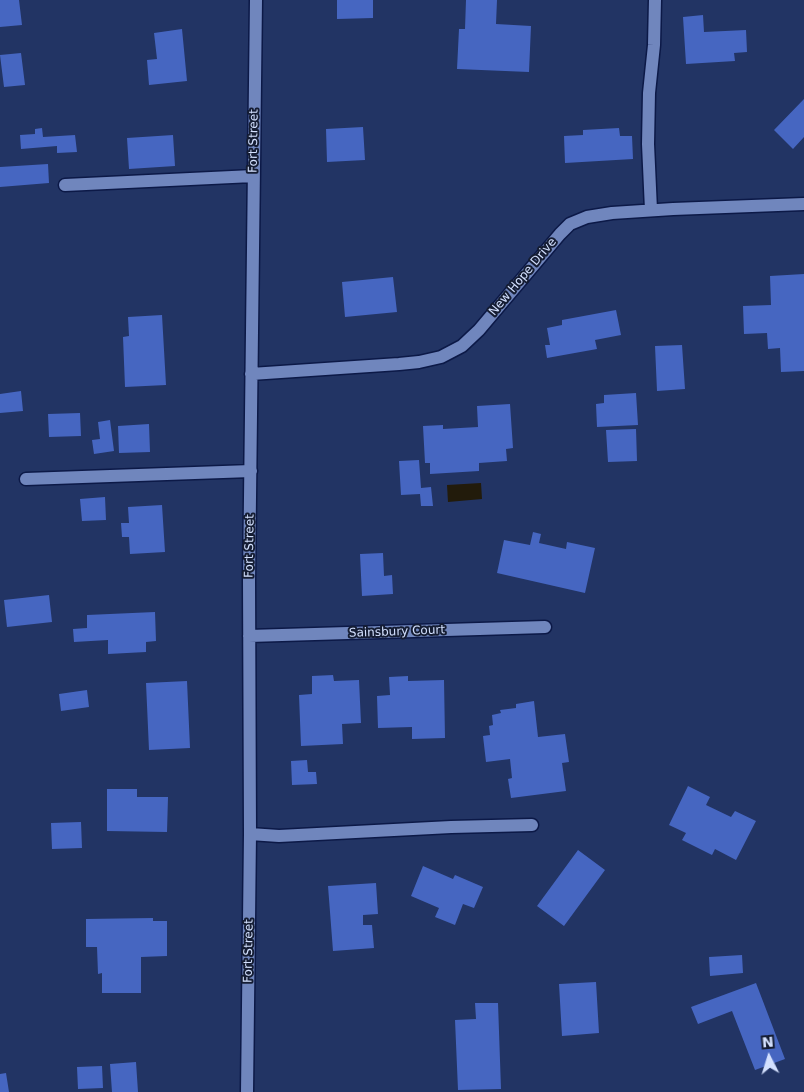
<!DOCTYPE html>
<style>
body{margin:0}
#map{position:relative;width:804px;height:1092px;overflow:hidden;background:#223464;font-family:"DejaVu Sans",sans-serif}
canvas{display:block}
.north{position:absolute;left:744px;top:1032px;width:50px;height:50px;-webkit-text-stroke:4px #151d33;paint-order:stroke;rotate:355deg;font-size:14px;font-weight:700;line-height:20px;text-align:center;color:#d3e0fe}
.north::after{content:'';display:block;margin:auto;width:18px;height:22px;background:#d3e0fe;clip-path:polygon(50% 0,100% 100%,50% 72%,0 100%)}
</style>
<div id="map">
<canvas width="804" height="1092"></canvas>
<div class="north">N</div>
</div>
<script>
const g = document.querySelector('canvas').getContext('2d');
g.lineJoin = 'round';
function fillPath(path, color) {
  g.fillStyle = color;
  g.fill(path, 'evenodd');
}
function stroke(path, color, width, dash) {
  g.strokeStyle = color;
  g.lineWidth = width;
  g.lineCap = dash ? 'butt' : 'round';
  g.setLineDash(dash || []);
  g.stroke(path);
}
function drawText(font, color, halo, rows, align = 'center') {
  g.font = font + ' "DejaVu Sans",sans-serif';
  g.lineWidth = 4;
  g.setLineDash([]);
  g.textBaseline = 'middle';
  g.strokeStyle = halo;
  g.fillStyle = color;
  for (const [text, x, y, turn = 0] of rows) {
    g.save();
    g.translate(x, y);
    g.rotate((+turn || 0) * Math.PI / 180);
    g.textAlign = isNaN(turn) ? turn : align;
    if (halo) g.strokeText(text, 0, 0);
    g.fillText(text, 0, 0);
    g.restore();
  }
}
fillPath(new Path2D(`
 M481,483L482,499L448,502L447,485Z`), '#221b0b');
fillPath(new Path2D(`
 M0,0H19L22,25L0,27Z
 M337,0H373V18L337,19Z
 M466,0H497L496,24L531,26L529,72L457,69L459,29H465Z
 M703,15L704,32L746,30L747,52L734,53L735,61L686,64L683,17Z
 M182,29L187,81L149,85L147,60L157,59L154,33Z
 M21,53L25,85L4,87L0,55Z
 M804,99V137L793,149L774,130Z
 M363,127L365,160L327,162L326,129Z
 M42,128L43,137L75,135L77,152L57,153V146L21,149L20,135L35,134V129Z
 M619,128L620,136H632L633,159L565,163L564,136L583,135V130Z
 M173,135L175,166L129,169L127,138Z
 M48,164L49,183L0,187V167Z
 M804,274V371L781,372L780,348L768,349L767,333L744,334L743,306L771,305L770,276Z
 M393,277L397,312L345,317L342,282Z
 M616,310L621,335L595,340L597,349L547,358L545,345H550L547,328L562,325V320Z
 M162,315L166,385L125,387L123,337L129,336L128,317Z
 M682,345L685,389L657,391L655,346Z
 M21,391L23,411L0,413V394Z
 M636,393L638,425L597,427L596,404L604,403V395Z
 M510,404L513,448L506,449L507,461L479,463V471L430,474V463H425L423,426L443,425V429L478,427L477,406Z
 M80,413L81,436L49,437L48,414Z
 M110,420L114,451L94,454L92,440L100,439L98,422Z
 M149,424L150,452L119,453L118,426Z
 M636,429L637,461L608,462L606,430Z
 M419,460L421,488L431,487L433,506H421L420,494L401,495L399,461Z
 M105,497L106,520L82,521L80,499Z
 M162,505L165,552L130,554L129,537H122L121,523H129L128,507Z
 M533,532L541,534L539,543L566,549L567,542L595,548L585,593L497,573L504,540L530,545Z
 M383,553L384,576L392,575L393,594L362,596L360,554Z
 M49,595L52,622L7,627L4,600Z
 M155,612L156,641L146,642V652L108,654V640L74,642L73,629L87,628V615Z
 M333,675L334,681L359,680L361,723L342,724L343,744L301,746L299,695L312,694V676Z
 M408,676V681L444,680L445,738L412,739V727L378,728L377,696L390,695L389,677Z
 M187,681L190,748L149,750L146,683Z
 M87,690L89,707L61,711L59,694Z
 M534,701L538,737L565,734L569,762L562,763L566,791L511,798L508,779L512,778L510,759L486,762L483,736L490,735L489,726L493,725L492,715L501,713L500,710L516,708V704Z
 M307,760L308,772H316L317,784L292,785L291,761Z
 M688,786L710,797L706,805L731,817L735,811L756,821L736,860L715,849L712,855L682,840L686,833L669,825Z
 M107,789H137V797H168L167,832L107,831Z
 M81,822L82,848L52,849L51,823Z
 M578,850L605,870L564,926L537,906Z
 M423,866L453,879L455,875L483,887L474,908L463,904L455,925L435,917L439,908L411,896Z
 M376,883L378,914L363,915V925H372L374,948L333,951L328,886Z
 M153,918V921H167V956L141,957V993H102V973L98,974L97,947H86V919Z
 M742,955L743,973L710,976L709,957Z
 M596,982L599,1033L562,1036L559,984Z
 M756,983L785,1059L755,1070L732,1011L698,1024L691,1007Z
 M475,1003H498L501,1089L458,1090L455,1020L476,1019Z
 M136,1062L138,1092H112L110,1064Z
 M102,1066L103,1088L78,1089L77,1067Z
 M6,1073L9,1092H0V1074Z`), '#4666c1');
const minor = new Path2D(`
 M65,185L253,176
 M651,210L648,144L649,93L654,45L655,0
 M251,374L399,364L419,362L441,357L462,346L479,330L560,234L570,224L587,217L612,213L673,209L804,204
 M26,479L251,471
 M249,636L545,627
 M250,834L279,836L451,827L532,825
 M247,1092L250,834L249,580L256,0`);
stroke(minor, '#0c1947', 15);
stroke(minor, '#7086bd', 12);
drawText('12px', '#d3e0fe', '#151d33', [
 ["Fort Street",254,141,-89],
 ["New Hope Drive",523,277,-50],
 ["Fort Street",250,546,-89],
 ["Sainsbury Court",397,632,-2],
 ["Fort Street",249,951,-89]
]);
</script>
